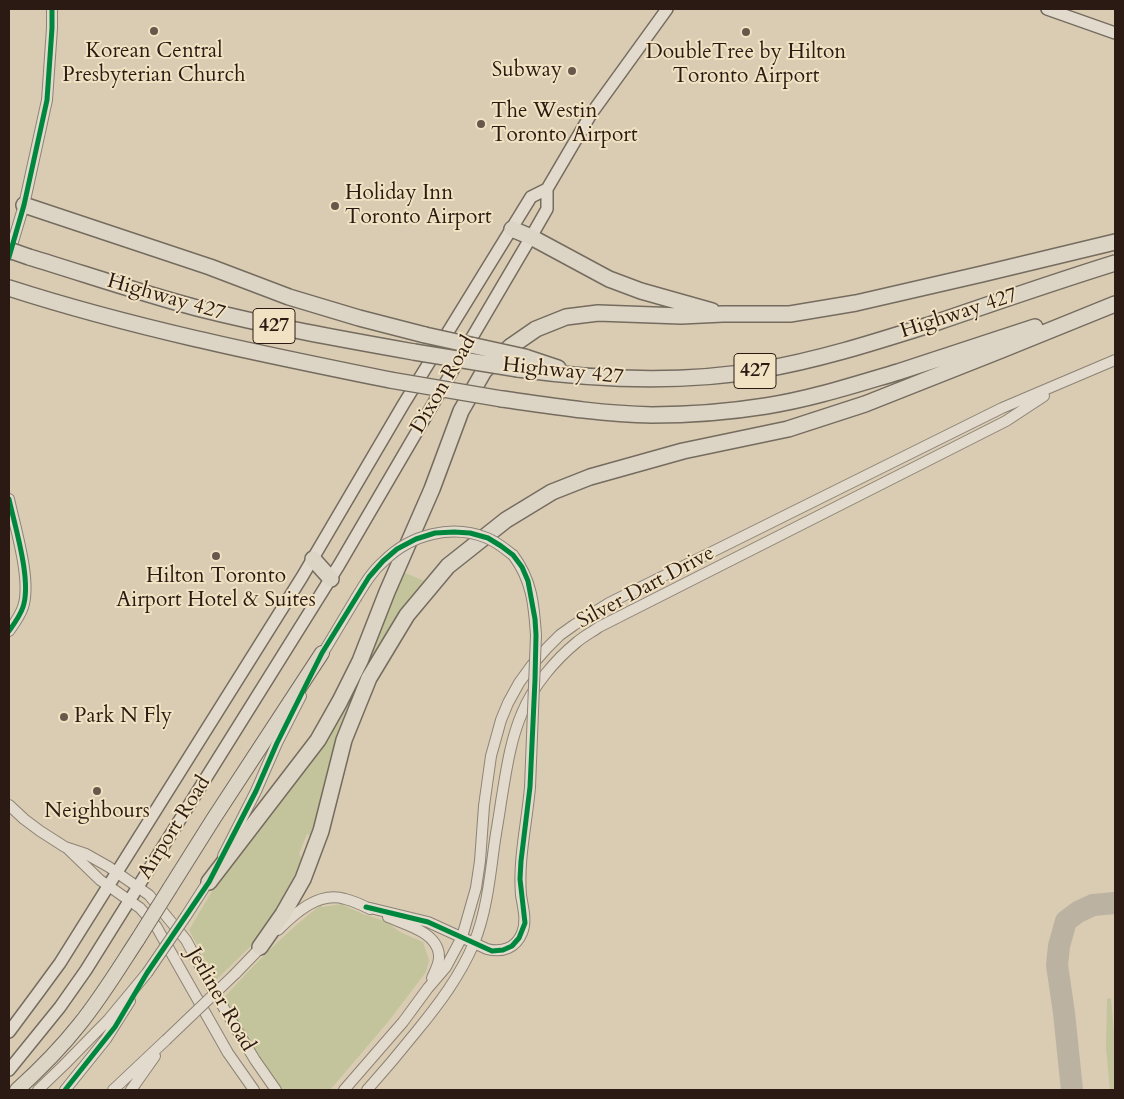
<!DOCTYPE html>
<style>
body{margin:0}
#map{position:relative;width:1124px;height:1099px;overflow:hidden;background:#d9ccb3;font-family:Cardo,serif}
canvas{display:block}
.frame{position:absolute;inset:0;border:10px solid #2a1a13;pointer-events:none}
</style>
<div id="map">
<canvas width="1124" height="1099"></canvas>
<div class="frame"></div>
</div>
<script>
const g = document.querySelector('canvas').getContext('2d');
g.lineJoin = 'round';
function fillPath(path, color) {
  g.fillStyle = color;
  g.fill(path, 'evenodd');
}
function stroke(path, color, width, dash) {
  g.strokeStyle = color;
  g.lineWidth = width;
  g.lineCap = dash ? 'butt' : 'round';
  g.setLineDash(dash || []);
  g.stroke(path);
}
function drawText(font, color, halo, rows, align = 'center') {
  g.font = font + ' Cardo,serif';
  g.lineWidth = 4;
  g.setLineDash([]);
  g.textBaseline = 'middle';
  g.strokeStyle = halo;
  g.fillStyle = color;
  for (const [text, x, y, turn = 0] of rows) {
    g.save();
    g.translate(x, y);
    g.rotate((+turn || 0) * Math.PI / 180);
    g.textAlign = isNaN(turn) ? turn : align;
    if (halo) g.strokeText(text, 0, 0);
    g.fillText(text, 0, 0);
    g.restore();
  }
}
fillPath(new Path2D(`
 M403,572L427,582L395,622L369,662L353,695L337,737L320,806L310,835L307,834L299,854L303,860L276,909L253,944L211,985L207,963L189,930L215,886L329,734Z
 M341,904L365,915H367L387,922L400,932L423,942L429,960L426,972L388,1022L330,1090H281L221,1001C252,967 284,933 321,905L322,907Z
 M1111,998L1115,1045V1090H1110L1106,1048L1107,999Z`), '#c4c49c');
stroke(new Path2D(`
 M1072,1090L1064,1013L1057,965L1059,946L1066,921L1078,912L1093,905L1115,903`), '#bcb2a1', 22);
const tertiary = new Path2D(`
 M9,255L24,205L47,100L52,28V9
 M9,499C15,527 32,581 23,607C20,616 14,624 9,631
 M513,555C532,580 534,605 536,635
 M320,658L356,598
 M9,805L24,819L40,831L65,847L86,854L109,867L149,895L186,940L213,990L255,1060L276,1090
 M68,849L100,880L140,908L156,926L228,1053L254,1090
 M223,856L256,791L277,743L301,696
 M366,907L428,922L487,949C502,953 516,948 522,933C527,921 523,908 521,895C518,859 527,823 530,787
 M186,916L211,877
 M388,917C406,925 437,932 439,955C440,963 435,971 432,978
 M278,930C295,913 319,891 345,899C354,901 362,905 370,909
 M235,974L264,944
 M38,1090L64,1065L108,1020L147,973
 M65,1090L106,1039L130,1001
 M113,1090L166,1040
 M131,1090L155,1056
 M344,1090L403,1022L428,988L446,967L462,937L476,888L480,861L484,806L491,756L501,720L508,703L519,683L532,665L547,648L560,635L574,625L609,603L1002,408L1115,360
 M367,1090C384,1071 400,1052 416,1032C439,1004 460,976 474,943C486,914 490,878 494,847C496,832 499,817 501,802C506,772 510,741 522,713C533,686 555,660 577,642C584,636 592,632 599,627L1006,421L1044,396`);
const secondary = new Path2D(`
 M1047,9L1115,33
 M9,1032L38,993L60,963L302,577L403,405L531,197L547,189
 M9,1070L60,1007L86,970L339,565L474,334L531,237L547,209V189L591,114L667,9`);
const trunk = new Path2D(`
 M170,888L214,818L322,653
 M17,1090C39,1070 60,1049 79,1025C101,998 119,968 138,939`);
const motorway = new Path2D(`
 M24,205L210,267L289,297L359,318L425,335
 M512,229L531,237L609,279L641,291L712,311
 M29,257C85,274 140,293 197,308C268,326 341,339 414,352
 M9,288C133,328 262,354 390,380
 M525,357L558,368
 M518,369C598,380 680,384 760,370C819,360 875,342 932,324C993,303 1054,282 1115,263
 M502,399C551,406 602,414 652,415C690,415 728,412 766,406C811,399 854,385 898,372C943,357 989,342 1035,327
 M313,559L331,579
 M209,882L318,740L340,701L360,661L387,592L432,489L461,411L484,371L510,347L536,329L566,317L598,313L681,316L723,314H790L856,303L982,274L1115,242
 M260,947L283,914L303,879L321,831L344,740L369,678L407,615L448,566L506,520L552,492L590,477L683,451L788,429L865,404L999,351L1115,304`);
stroke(tertiary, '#8d8375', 12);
stroke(secondary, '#756c5f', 14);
stroke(trunk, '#756c5f', 16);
stroke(motorway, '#756c5f', 18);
stroke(tertiary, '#e1dacd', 10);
stroke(secondary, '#e1dacd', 11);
stroke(trunk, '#dcd4c5', 14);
stroke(motorway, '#dcd4c5', 15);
const tertiaryBridge = new Path2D(`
 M356,598C364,585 372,571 384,561C411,534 452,524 487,538C497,542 505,549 513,555
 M530,787L536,635
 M147,973L186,916
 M166,1040L235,974`);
const trunkBridge = new Path2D(`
 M138,939L170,888`);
const motorwayBridge = new Path2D(`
 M9,250L29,257
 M425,335L525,357
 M414,352L518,369
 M390,380L502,399`);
stroke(tertiaryBridge, '#8d8375', 12, []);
stroke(trunkBridge, '#756c5f', 16, []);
stroke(motorwayBridge, '#756c5f', 18, []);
stroke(tertiaryBridge, '#e1dacd', 10);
stroke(trunkBridge, '#dcd4c5', 14);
stroke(motorwayBridge, '#dcd4c5', 15);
stroke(new Path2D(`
 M9,257L24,205L47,100L52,28V9
 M9,499C15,527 32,581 23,607C20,616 14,624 9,631
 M65,1090L115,1027L147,973L209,882L256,791L277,743L322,653L369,577L383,561L397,549L416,539L435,533L454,532L470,533L488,538L501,546L513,555L522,567L528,581L535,619L536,635L535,680L530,787L521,861L520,879L525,923L519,938L512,946L503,950L492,951L428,922L366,907`), '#00873e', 5);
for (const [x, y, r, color] of [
 [154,31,5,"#67584b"],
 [746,32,5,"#67584b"],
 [572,71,5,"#67584b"],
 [481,124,5,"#67584b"],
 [335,206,5,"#67584b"],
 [216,556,5,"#67584b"],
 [64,717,5,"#67584b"],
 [97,791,5,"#67584b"]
]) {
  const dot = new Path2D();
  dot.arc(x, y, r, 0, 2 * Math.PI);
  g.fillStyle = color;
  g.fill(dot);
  stroke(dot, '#f1e2c3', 2);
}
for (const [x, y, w] of [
 [274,326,42],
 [755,371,42]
]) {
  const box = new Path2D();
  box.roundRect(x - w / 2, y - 17.5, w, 35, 4);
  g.fillStyle = '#f1e2c3';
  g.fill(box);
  stroke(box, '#2a1a13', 1);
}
drawText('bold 20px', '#2a1a13', null, [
 ["427",274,326],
 ["427",755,371]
]);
drawText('21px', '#2a1a13', '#f1e2c3', [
 ["Korean Central",154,52],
 ["Presbyterian Church",154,76],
 ["DoubleTree by Hilton",746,53],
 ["Toronto Airport",746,77],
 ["Subway",562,71,"right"],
 ["The Westin",491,112,"left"],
 ["Toronto Airport",491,136,"left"],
 ["Holiday Inn",345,194,"left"],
 ["Toronto Airport",345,218,"left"],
 ["Hilton Toronto",216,577],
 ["Airport Hotel & Suites",216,601],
 ["Park N Fly",74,717,"left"],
 ["Neighbours",97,812]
]);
drawText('21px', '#2a1a13', '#f1e2c3', [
 ["Highway 427",166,298,16],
 ["Highway 427",959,314,-18],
 ["Highway 427",563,372,6],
 ["Dixon Road",444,385,-60],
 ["Silver Dart Drive",646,588,-28],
 ["Airport Road",175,828,-58],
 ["Jetliner Road",220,1000,60]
]);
</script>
